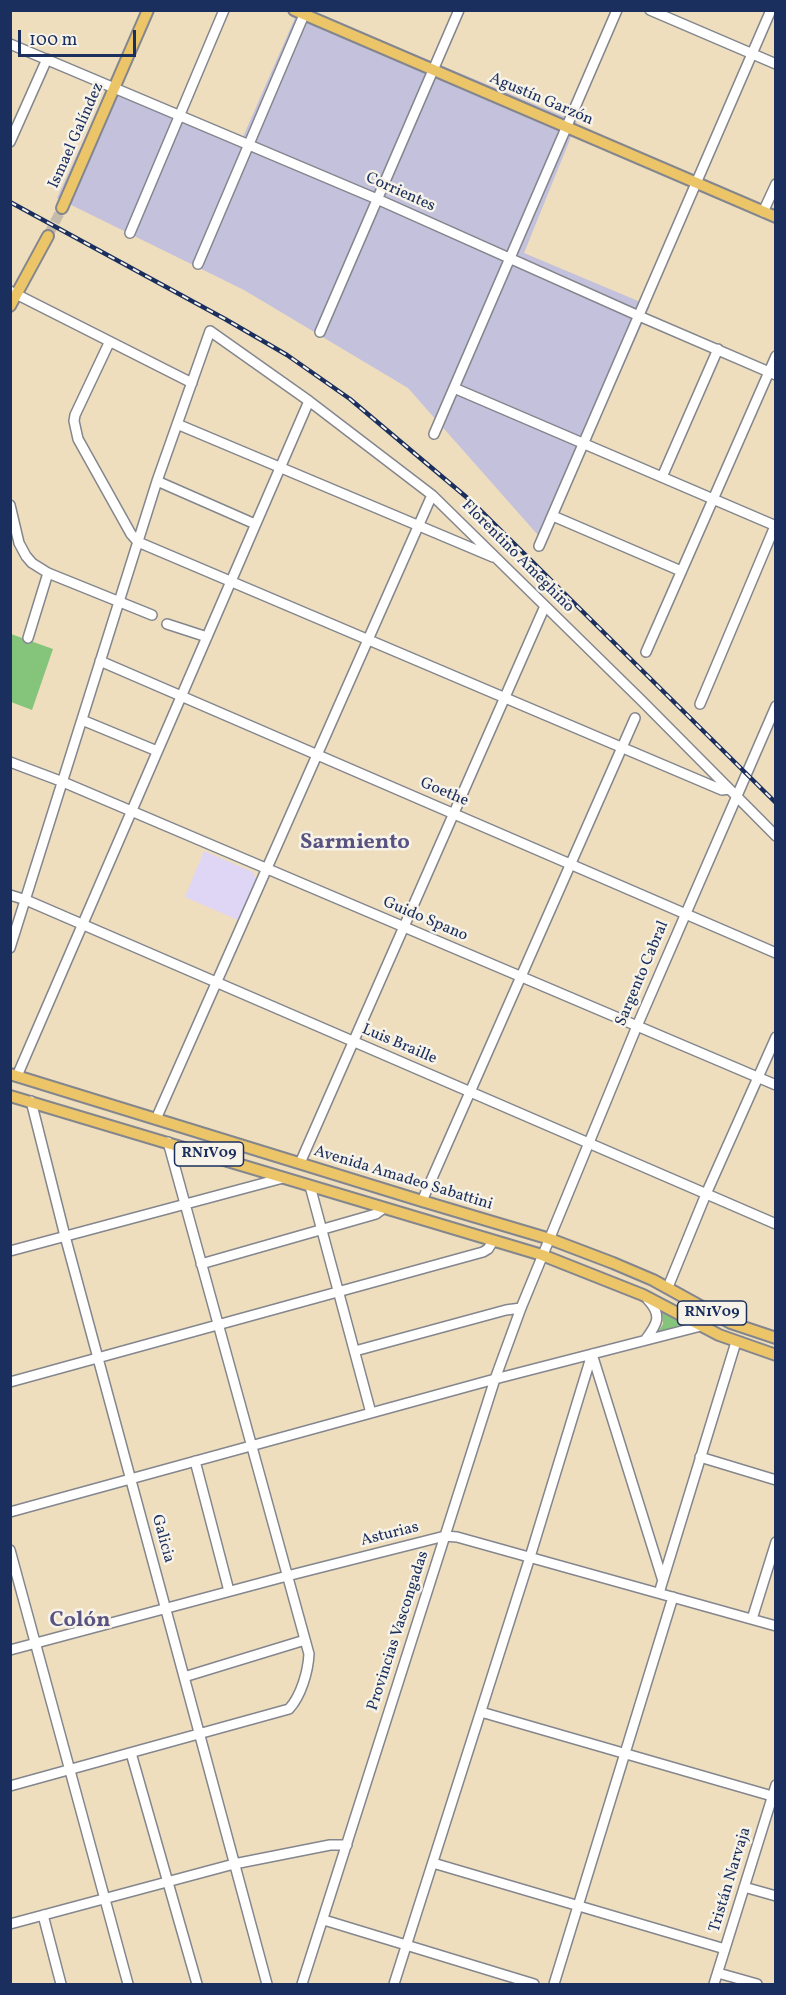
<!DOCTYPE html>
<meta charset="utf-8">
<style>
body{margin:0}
#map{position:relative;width:786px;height:1995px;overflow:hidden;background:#eedebe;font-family:Vollkorn,serif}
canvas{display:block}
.frame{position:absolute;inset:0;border:12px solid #1b2f5e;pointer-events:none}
.scale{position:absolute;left:18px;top:30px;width:118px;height:27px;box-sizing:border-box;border:3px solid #1b2f5e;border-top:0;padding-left:8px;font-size:18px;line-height:21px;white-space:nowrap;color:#1b2f5e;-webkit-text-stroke:4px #f7f3e8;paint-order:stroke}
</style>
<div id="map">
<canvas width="786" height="1995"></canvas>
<div class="frame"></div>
<div class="scale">100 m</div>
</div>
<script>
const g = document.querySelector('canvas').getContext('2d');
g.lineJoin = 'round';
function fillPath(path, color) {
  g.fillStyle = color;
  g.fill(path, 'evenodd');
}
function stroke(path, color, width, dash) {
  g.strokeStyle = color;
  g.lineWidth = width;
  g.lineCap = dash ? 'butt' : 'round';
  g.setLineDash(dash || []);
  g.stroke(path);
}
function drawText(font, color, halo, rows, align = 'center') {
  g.font = font + ' Vollkorn,serif';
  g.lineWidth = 5;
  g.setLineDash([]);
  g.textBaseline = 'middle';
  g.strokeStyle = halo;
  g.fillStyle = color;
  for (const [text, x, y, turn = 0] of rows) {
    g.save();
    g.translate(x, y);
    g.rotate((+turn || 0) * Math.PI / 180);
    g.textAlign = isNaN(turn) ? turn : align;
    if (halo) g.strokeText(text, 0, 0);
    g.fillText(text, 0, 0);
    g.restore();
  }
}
fillPath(new Path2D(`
 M204,851L253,872L256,879L240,921L185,897Z`), '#dfd5f5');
fillPath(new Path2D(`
 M298,11H311L577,122L524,253L650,306L545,543L408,388L244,290L57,198L111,81L243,137Z`), '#c3c1db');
fillPath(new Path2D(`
 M11,634L53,649L32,710L11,702Z
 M662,1311L687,1324L658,1332L663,1324Z`), '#85c47b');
stroke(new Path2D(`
 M48,236L62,208`), '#c4bbab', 10, [10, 5]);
const minor = new Path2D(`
 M650,10L776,64
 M10,44L377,199L639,316L776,375
 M10,142L47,59
 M763,212L776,184
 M130,233L224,10
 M198,264L306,10
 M10,291L192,383
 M320,332L459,10
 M109,343L75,415L74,421L78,439L131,534L138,542L722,790L729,789
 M454,388L776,526
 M177,424L493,557
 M434,434L617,10
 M662,477L718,349
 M157,481L255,524
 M10,505L19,543L26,556L32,563L48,573L152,615
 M553,516L681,571
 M539,546L771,10
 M167,624L207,637
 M28,638L48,573
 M646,652L776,356
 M100,661L776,953
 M700,704L775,526
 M82,720L157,751
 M10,762L63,782L776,1085
 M10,895L26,900L776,1224
 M10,948L157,481L210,331L309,401L432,495L642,701L776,836
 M17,1076L309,401
 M31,1101L65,1236L267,1984
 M156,1119L432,495
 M300,1163L545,606
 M310,1186L371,1413
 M422,1201L635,718
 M10,1251L283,1178
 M201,1264L376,1214L384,1208
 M668,1287L706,1194L776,1037
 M646,1339C658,1323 662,1315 648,1300
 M355,1351L506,1310L521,1308
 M592,1354L662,1578
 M10,1382L483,1252L488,1249L493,1241
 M700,1457L776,1480
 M195,1461L229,1591
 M10,1512L495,1379L701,1326
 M10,1550L128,1984
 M659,1593L736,1342
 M752,1619L776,1542
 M10,1650L287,1576L445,1536L457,1537L776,1626
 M184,1677L305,1640
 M481,1712L772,1796
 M131,1753L197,1984
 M10,1786L289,1709C301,1696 308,1672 309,1654L168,1142
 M433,1863L725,1949
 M744,1887L776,1896
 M43,1915L61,1984
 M324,1920L534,1984
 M10,1924L234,1864L330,1845H347
 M718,1973L757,1984
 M302,1984L495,1379L521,1308L637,1026L776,706
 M394,1984L530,1557L592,1354
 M554,1984L673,1597
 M714,1984L776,1785`);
const major = new Path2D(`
 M294,10L776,217
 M62,208L148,10
 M10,306L48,236
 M10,1074L422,1201L550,1239L613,1263L653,1280L731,1323L776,1338
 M10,1096L542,1255L643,1295L719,1335L776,1355`);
stroke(minor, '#84868e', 12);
stroke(major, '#84868e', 14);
stroke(minor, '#fff', 9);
stroke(major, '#ecc569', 10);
const rail = new Path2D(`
 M10,202L225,319L287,355L350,399L471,501L776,803`);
stroke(rail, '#1b2f5e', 4.5);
stroke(rail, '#f7f3e8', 2, [7]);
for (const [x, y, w] of [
 [209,1154,69],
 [712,1313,69]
]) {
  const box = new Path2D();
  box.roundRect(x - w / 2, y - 12, w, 24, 4.5);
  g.fillStyle = '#f7f3e8';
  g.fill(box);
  stroke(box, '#1b2f5e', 1.5);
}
drawText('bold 15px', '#1b2f5e', null, [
 ["RN1V09",209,1154],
 ["RN1V09",712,1313]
]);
drawText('16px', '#1b2f5e', '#f7f3e8', [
 ["Agustín Garzón",541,100,23],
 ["Ismael Galíndez",77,136,-66],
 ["Corrientes",400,193,24],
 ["Florentino Ameghino",517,557,45],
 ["Goethe",444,793,23],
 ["Guido Spano",425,920,23],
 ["Sargento Cabral",643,974,-67],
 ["Luis Braille",399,1045,23],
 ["Avenida Amadeo Sabattini",403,1179,17],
 ["Asturias",390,1535,-14],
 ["Galicia",162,1539,75],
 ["Provincias Vascongadas",399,1631,-72],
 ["Tristán Narvaja",731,1880,-73]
]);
drawText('bold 22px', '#595382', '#f7f3e8', [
 ["Sarmiento",355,844],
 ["Colón",80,1622]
]);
</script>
